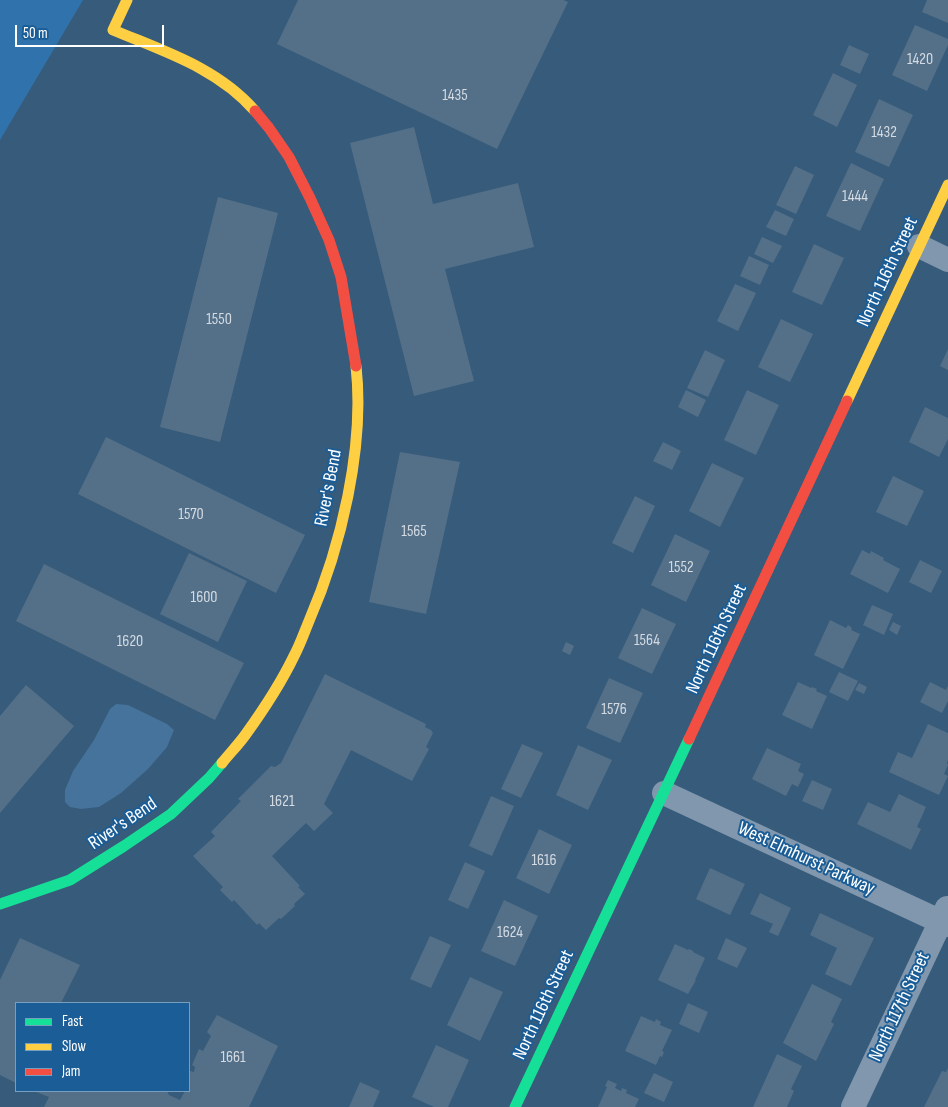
<!DOCTYPE html>
<style>
body{margin:0}
#map{position:relative;width:948px;height:1107px;overflow:hidden;background:#375b7a;font-family:"Sofia Sans Condensed",sans-serif}
canvas{display:block}
.legend{position:absolute;left:15px;top:1002px;width:175px;height:90px;box-sizing:border-box;background:#1b5d96;border:1px solid #769ec0;margin:0;padding:6px 9px;list-style:none;font-size:15px;color:#fff}
.legend li{display:flex;align-items:center;gap:10px;height:25px}
.legend b{width:25px;border:1px solid #769ec0}
.scale{position:absolute;left:15px;top:25px;width:149px;height:22px;box-sizing:border-box;border:2px solid #fff;border-top:0;padding-left:6px;font-size:15px;line-height:18px;white-space:nowrap;color:#fff;-webkit-text-stroke:4px #1b5d96;paint-order:stroke}
</style>
<div id="map">
<canvas width="948" height="1107"></canvas>
<ul class="legend">
<li><b style="height:6px;background:#16e098"></b>Fast</li>
<li><b style="height:6px;background:#ffcf43"></b>Slow</li>
<li><b style="height:6px;background:#f24e42"></b>Jam</li>
</ul>
<div class="scale">50 m</div>
</div>
<script>
const g = document.querySelector('canvas').getContext('2d');
g.lineJoin = 'round';
function fillPath(path, color) {
  g.fillStyle = color;
  g.fill(path, 'evenodd');
}
function stroke(path, color, width, dash) {
  g.strokeStyle = color;
  g.lineWidth = width;
  g.lineCap = dash ? 'butt' : 'round';
  g.setLineDash(dash || []);
  g.stroke(path);
}
function drawText(font, color, halo, rows, align = 'center') {
  g.font = font + ' "Sofia Sans Condensed",sans-serif';
  g.lineWidth = 4;
  g.setLineDash([]);
  g.textBaseline = 'middle';
  g.strokeStyle = halo;
  g.fillStyle = color;
  for (const [text, x, y, turn = 0] of rows) {
    g.save();
    g.translate(x, y);
    g.rotate((+turn || 0) * Math.PI / 180);
    g.textAlign = isNaN(turn) ? turn : align;
    if (halo) g.strokeText(text, 0, 0);
    g.fillText(text, 0, 0);
    g.restore();
  }
}
fillPath(new Path2D(`
 M0,0H83L0,140Z`), '#3073ac');
fillPath(new Path2D(`
 M116,704L128,705L167,724L174,730L167,747L148,769L121,793L99,807L81,809L70,807L65,802V790L73,771L94,740L110,709Z`), '#46739b');
fillPath(new Path2D(`
 M298,0H563L568,2L497,149L277,44Z
 M927,0H948V23L922,12Z
 M915,25L948,39V45L927,91L892,75Z
 M849,45L869,54L860,74L840,65Z
 M833,73L857,85L837,127L813,115Z
 M879,99L913,115L889,167L855,152Z
 M414,127L433,204L518,183L534,247L445,269L474,381L414,396L350,143Z
 M851,163L884,179L860,231L826,216Z
 M795,166L814,175L796,214L776,205Z
 M218,197L278,213L220,442L160,427Z
 M775,210L794,219L786,236L766,227Z
 M762,237L782,246L773,263L754,254Z
 M814,244L844,258L822,305L792,292Z
 M749,256L769,265L760,285L740,276Z
 M735,284L756,293L738,331L717,321Z
 M781,319L813,334L790,382L758,367Z
 M948,349V370L940,366Z
 M705,350L725,360L708,397L687,388Z
 M686,390L706,400L698,417L678,407Z
 M747,390L779,405L756,455L724,440Z
 M925,407L948,418V439L939,457L909,442Z
 M106,437L305,535L276,593L78,494Z
 M663,442L681,451L672,470L653,461Z
 M400,452L460,462L426,614L369,602Z
 M712,463L744,478L720,527L689,511Z
 M893,476L924,491L907,526L876,512Z
 M635,496L655,506L633,553L612,543Z
 M675,534L710,551L686,602L651,585Z
 M862,550L870,554L871,551L884,558L883,560L900,569L888,593L850,574Z
 M189,553L247,581L218,642L160,614Z
 M920,560L942,571L931,593L909,582Z
 M44,564L244,663L215,720L16,621Z
 M872,605L893,614L884,635L863,625Z
 M642,608L676,624L652,674L618,658Z
 M830,620L846,628L848,625L852,628L851,630L860,634L843,669L814,655Z
 M893,622L901,626L897,635L889,630Z
 M566,642L574,646L570,655L562,651Z
 M839,672L858,681L848,701L829,692Z
 M325,674L426,724L425,727L431,730L433,733L426,747L429,749L412,781L351,750L324,804L333,813L314,831L306,823L272,856L300,886L298,887L305,894L294,904L295,906L281,919L279,918L266,930L259,923L257,925L234,900L232,902L220,890L223,887L193,856L215,836L211,832L241,801L238,799L271,766L275,767L281,763Z
 M609,678L643,693L620,743L586,728Z
 M798,682L811,688L812,687L817,689L816,691L827,696L812,729L782,715Z
 M930,682L946,690L948,686V701L942,713L920,702Z
 M859,683L867,687L864,694L855,690Z
 M26,685L74,726L0,813V716Z
 M928,724L948,733V760L947,763L948,765L944,774L948,776L939,795L889,772L898,752L912,758Z
 M522,744L543,753L521,798L501,789Z
 M578,745L612,760L588,810L556,795Z
 M767,748L801,764L798,771L804,774L798,787L792,784L786,796L752,779Z
 M812,780L832,789L823,810L802,801Z
 M899,794L926,807L917,827L921,829L911,850L857,824L868,802L890,812Z
 M491,796L514,806L492,856L469,846Z
 M539,829L572,845L549,894L516,878Z
 M465,862L485,871L468,909L448,900Z
 M710,868L745,884L730,915L696,899Z
 M760,893L791,908L778,936L769,932L773,924L750,914Z
 M504,900L538,916L515,966L481,951Z
 M820,913L874,938L851,986L825,974L837,948L810,935Z
 M430,936L451,945L431,988L410,979Z
 M20,938L80,965L61,1003H16V1083L0,1075V980Z
 M726,938L747,948L737,968L717,959Z
 M675,944L688,950L689,949L693,951V952L705,958L695,980H696L688,994L658,980Z
 M470,977L503,992L480,1041L447,1025Z
 M812,984L842,999L831,1022L834,1024L816,1061L783,1043Z
 M688,1003L708,1012L699,1033L679,1024Z
 M217,1015L278,1046L249,1107H44L49,1097L34,1091H167L169,1095L180,1100L185,1091H189V1074L190,1071L194,1072L195,1067L192,1065L199,1049L203,1051L211,1036L207,1032Z
 M641,1016L655,1022L656,1019L661,1022L660,1025L672,1030L662,1051L664,1052L662,1057L660,1056L656,1065L625,1051Z
 M436,1045L469,1060L448,1107H434L412,1097Z
 M777,1054L802,1066L791,1089L794,1091L787,1107H753Z
 M948,1068V1107H924L942,1071L946,1072Z
 M654,1073L673,1082L664,1102L644,1093Z
 M608,1080L617,1084L615,1088L621,1091L622,1088L627,1090L626,1093L639,1099L635,1107H598L607,1087L605,1086Z
 M360,1082L380,1091L373,1107H349Z`), '#547089');
stroke(new Path2D(`
 M919,246L948,260
 M664,793L948,925
 M853,1107L947,908`), '#8097ad', 24);
stroke(new Path2D(`
 M0,904L70,880L124,846L171,814L209,778L222,763
 M515,1107L689,739`), '#16e098', 11);
stroke(new Path2D(`
 M127,0L113,30C163,51 218,68 255,111
 M847,401L948,185
 M222,763C230,753 239,744 246,734C264,709 281,683 294,656C300,645 304,633 309,621C341,547 365,447 356,366`), '#ffcf43', 11);
stroke(new Path2D(`
 M255,111L269,128L289,157L310,198L329,240L341,277L356,366
 M689,739L847,401`), '#f24e42', 11);
drawText('16px', '#d4dbe2', null, [
 ["1420",920,60],
 ["1435",455,96],
 ["1432",884,133],
 ["1444",855,197],
 ["1550",219,320],
 ["1570",191,515],
 ["1565",414,532],
 ["1552",681,568],
 ["1600",204,598],
 ["1564",647,641],
 ["1620",130,642],
 ["1576",614,710],
 ["1621",282,802],
 ["1616",544,861],
 ["1624",510,933],
 ["1661",233,1058]
]);
drawText('19px', '#fff', '#1b5d96', [
 ["North 116th Street",888,272,-65],
 ["River's Bend",329,488,-79],
 ["North 116th Street",717,639,-65],
 ["River's Bend",123,824,-34],
 ["West Elmhurst Parkway",806,859,25],
 ["North 116th Street",544,1005,-65],
 ["North 117th Street",900,1007,-65]
]);
</script>
